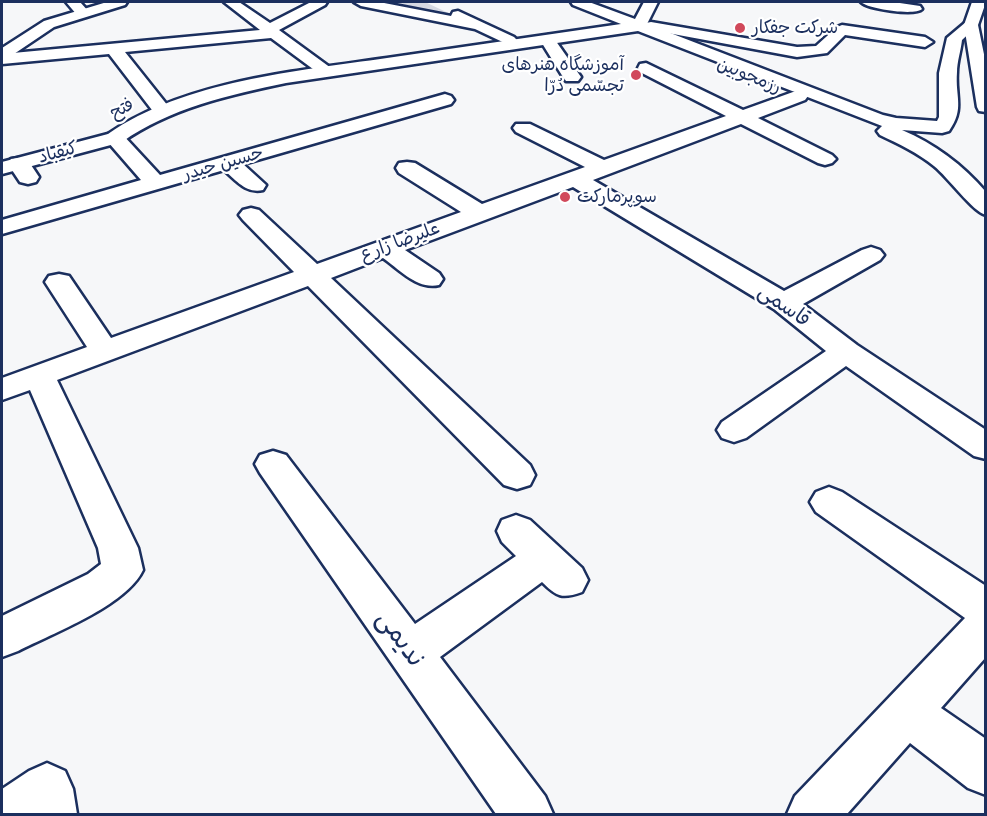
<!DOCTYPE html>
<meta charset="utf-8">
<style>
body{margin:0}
#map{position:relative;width:987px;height:816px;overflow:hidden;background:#f6f7f9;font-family:"Patrick Hand",sans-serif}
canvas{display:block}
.frame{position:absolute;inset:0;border:3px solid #1b2f5e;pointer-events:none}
</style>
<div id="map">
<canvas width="987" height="816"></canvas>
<div class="frame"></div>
</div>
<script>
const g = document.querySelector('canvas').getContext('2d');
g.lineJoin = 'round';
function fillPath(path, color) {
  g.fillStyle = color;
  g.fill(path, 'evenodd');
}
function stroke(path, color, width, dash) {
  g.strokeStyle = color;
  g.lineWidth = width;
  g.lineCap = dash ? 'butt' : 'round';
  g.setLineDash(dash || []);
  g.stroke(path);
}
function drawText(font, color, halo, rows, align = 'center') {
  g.font = font + ' "Patrick Hand","Playpen Sans Arabic",sans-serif';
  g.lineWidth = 4.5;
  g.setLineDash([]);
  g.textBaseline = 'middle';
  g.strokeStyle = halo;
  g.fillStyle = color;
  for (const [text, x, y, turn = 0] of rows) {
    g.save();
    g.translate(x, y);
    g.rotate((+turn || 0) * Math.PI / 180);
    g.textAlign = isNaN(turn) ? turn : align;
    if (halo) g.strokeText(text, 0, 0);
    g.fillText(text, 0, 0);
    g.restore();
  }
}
fillPath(new Path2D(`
 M379,2H425L461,19Z`), '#d6d9e2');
const minor = new Path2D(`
 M66,2H80L89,12L82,16L77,15Z
 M224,2H239L270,23L311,2H327L325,5L279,30L331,68L323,73L317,72L271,38L125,52L168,106L166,110H152L109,54L2,64V54L260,30Z
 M354,2H379L451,16L453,12L458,11L514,37L517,40L509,45L475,29L361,6Z
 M861,2H893L920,6L922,9C915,16 868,9 861,2Z
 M651,22L797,47L816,46L837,27L842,25L925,37L933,42L925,47L845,35L827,53L797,57L646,29L644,26L646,23Z
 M548,35L553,37L581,77L578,81H566L563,77L540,40Z
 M646,63L743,110L793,92H805L808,96L805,100L758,118L832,155L836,159L832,163L825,165L818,163L741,124L593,180L784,291L862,250L871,247L880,250L884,255L880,260L803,304L857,345L986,430V459L974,456L846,366L746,438L734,442L722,438L717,430L722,422L826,351L774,309L573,187L405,250L439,273L443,279L439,285C418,290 400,270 383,258L331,278L530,465L535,475L530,485L517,489L504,485L308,286L57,380L138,548L143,570C126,606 53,633 18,651L2,657V616L88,574L101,564L98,548L30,390L2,400V378L87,347L45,282L49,276L59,274L69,276L111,338L294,272L243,220L239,215L243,210L251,208L259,210L317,264L461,212L399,173L396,168L399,163L407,162L415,163L482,204L585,167L516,132L513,128L516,124H530L604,160L726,116L640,72L638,68L640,64Z
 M445,94L451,96L454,100L451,104L243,164L266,185L263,190C246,194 236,180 224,170L2,234V220L141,180L108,142L105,138L108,134H122L160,175Z
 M19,158L27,159L39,177L36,182L28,184L20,182L8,164L11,159Z
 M273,451L286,455L415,624L516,556L502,542L497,531L502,520L516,515L530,520L582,568L588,580L582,592C562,599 557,597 542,582L440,657L545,796L553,814H496L260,473L255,464L260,455Z
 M829,487L842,492L986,586V657L941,708L986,739V795L968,788L910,743L847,814H787L795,796L965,618L816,512L810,502L816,492Z
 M47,763L65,771L73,789L77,814H2V789L29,771Z`);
const tertiary = new Path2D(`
 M107,2H127L125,5L54,27L8,58L2,60V48L44,21Z
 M571,2H589L635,19L644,2H658L647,24L883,115L896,118L937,121L939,117V73L947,38L966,22H976L978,25L962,40C961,50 957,62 957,72C955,98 965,108 949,131L942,133L902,130C935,144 963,165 986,192V215C973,212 948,177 934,166C918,153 899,144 880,135L877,131L882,126L638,31L286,83C229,95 170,108 122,142L2,174V162L108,134C184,81 297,71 387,58C465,47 543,35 621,24L573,5Z`);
const secondary = new Path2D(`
 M972,2H986L978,25L986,64V112L979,111L977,107L964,25Z`);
stroke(minor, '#1b2f5e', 5);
stroke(tertiary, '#1b2f5e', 5);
stroke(secondary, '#1b2f5e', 5);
fillPath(minor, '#fff');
fillPath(tertiary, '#fff');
fillPath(secondary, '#fff');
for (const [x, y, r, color] of [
 [740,28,6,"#d1495b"],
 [636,75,6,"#d1495b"],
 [565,197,6,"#d1495b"]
]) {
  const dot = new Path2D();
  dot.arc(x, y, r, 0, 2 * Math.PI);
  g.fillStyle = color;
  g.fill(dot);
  stroke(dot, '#fff', 2);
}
drawText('18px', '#1b2f5e', '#fff', [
 ["شرکت جفکار",752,28],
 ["آموزشگاه هنرهای",624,65,"right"],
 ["تجسّمی دُرّا",624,86,"right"],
 ["سوپرمارکت",577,197]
], 'left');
drawText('18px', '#1b2f5e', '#fff', [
 ["رزمجوبین",749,76,22],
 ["فتح",122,109,-27],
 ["کیقباد",58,153,-15],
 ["حسین حیدر",223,164,-16],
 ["علیرضا زارع",400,242,-20]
]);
drawText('21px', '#1b2f5e', '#fff', [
 ["قاسمی",784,306,35]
]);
drawText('26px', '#1b2f5e', '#fff', [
 ["ندیمی",400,639,54]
]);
</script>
